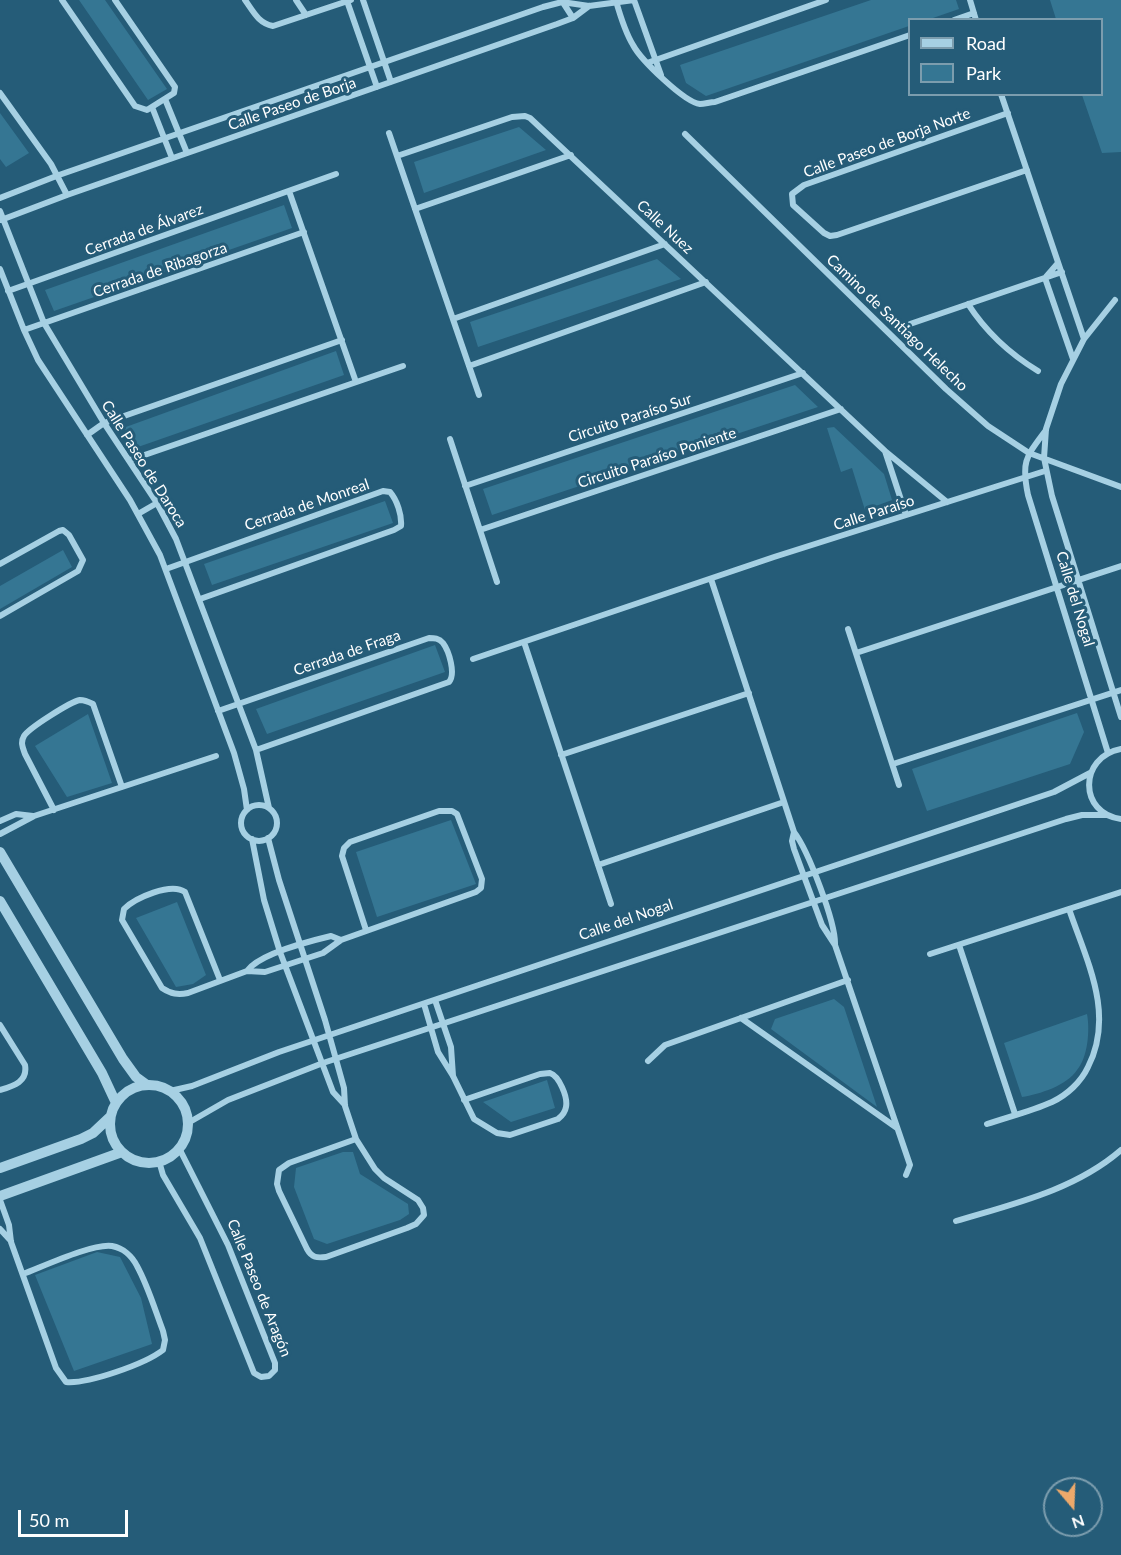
<!DOCTYPE html>
<meta charset="utf-8">
<style>
body{margin:0}
#map{position:relative;width:1121px;height:1555px;overflow:hidden;background:#255c78;font-family:Lato,sans-serif}
canvas{display:block}
.legend{position:absolute;left:908px;top:18px;width:195px;height:78px;box-sizing:border-box;background:#255c78;border:2px solid #7c9dae;margin:0;padding:8px 10px;list-style:none;font-size:18px;color:#fff}
.legend li{display:flex;align-items:center;gap:12px;height:30px}
.legend b{width:30px;border:2px solid #7c9dae}
.north{position:absolute;left:1043px;top:1477px;width:60px;height:60px;box-sizing:border-box;background:#255c78;border:2px solid #7c9dae;border-radius:50%;rotate:161deg;font-size:16px;font-weight:700;line-height:24px;text-align:center;color:#fff}
.north::after{content:'';display:block;margin:auto;width:21px;height:27px;background:#eda96b;clip-path:polygon(50% 0,100% 100%,50% 72%,0 100%)}
.scale{position:absolute;left:18px;top:1510px;width:110px;height:27px;box-sizing:border-box;border:3px solid #fff;border-top:0;padding-left:8px;font-size:18px;line-height:21px;white-space:nowrap;color:#fff;-webkit-text-stroke:4px #255c78;paint-order:stroke}
</style>
<div id="map">
<canvas width="1121" height="1555"></canvas>
<ul class="legend">
<li><b style="height:8px;background:#a6d0e3"></b>Road</li>
<li><b style="height:16px;background:#357693"></b>Park</li>
</ul>
<div class="north">N</div>
<div class="scale">50 m</div>
</div>
<script>
const g = document.querySelector('canvas').getContext('2d');
g.lineJoin = 'round';
function fillPath(path, color) {
  g.fillStyle = color;
  g.fill(path, 'evenodd');
}
function stroke(path, color, width, dash) {
  g.strokeStyle = color;
  g.lineWidth = width;
  g.lineCap = dash ? 'butt' : 'round';
  g.setLineDash(dash || []);
  g.stroke(path);
}
function drawText(font, color, halo, rows, align = 'center') {
  g.font = font + ' Lato,sans-serif';
  g.lineWidth = 6;
  g.setLineDash([]);
  g.textBaseline = 'middle';
  g.strokeStyle = halo;
  g.fillStyle = color;
  for (const [text, x, y, turn = 0] of rows) {
    g.save();
    g.translate(x, y);
    g.rotate((+turn || 0) * Math.PI / 180);
    g.textAlign = isNaN(turn) ? turn : align;
    if (halo) g.strokeText(text, 0, 0);
    g.fillText(text, 0, 0);
    g.restore();
  }
}
fillPath(new Path2D(`
 M79,0H105L167,89L148,100Z
 M871,0H956L959,9L930,19L910,20L909,26L706,96L686,83L680,65Z
 M1050,0H1121V152L1102,153L1082,95L1102,94V20L1056,19Z
 M0,113L29,153L6,167L0,159Z
 M519,127L546,150L424,193L414,162Z
 M284,205L292,228L54,311L45,290Z
 M657,259L681,279L478,347L470,322Z
 M336,351L344,375L138,447L123,428Z
 M795,385L818,407L492,515L483,489Z
 M834,427L884,474L892,500L865,510L852,468L841,472L827,428Z
 M385,501L393,523L212,585L204,564Z
 M63,550L72,567L0,609V586Z
 M435,645L445,672L267,734L256,709Z
 M1077,713L1084,732L1070,764L927,811L912,769Z
 M88,714L112,783L67,797L35,746Z
 M451,820L476,884L377,917L356,852Z
 M177,902L206,975L193,984L176,987L136,918Z
 M834,999L844,1007L877,1107L771,1029L775,1019Z
 M1087,1014C1090,1030 1088,1057 1077,1070C1066,1086 1040,1094 1022,1097L1004,1043Z
 M547,1080L555,1108L511,1122L483,1102Z
 M343,1152H353L360,1174L408,1204L409,1214L400,1220L327,1244L314,1239L294,1187L296,1168Z
 M97,1252L120,1257L141,1298L152,1344L74,1371L35,1275Z`), '#357693');
stroke(new Path2D(`
 M62,0L135,106L147,110L174,93L175,87L115,0
 M245,0C253,11 258,23 273,26L351,0
 M296,0L306,15
 M363,0L391,82
 M634,0L661,75
 M970,0L976,20
 M347,1L377,87
 M562,1L573,18
 M616,1C620,15 625,32 633,45C641,60 684,102 700,104C705,104 710,102 715,102L910,35
 M954,20L974,13
 M647,63L826,0
 M0,93L51,164L67,195
 M1001,94L1084,339
 M165,99L187,153
 M152,107L172,158
 M1008,113L804,185L792,194L793,205L824,233L830,236L837,235L1027,170
 M389,133L479,395
 M685,134L946,389L988,426L1029,453L1121,487
 M397,156L512,117L525,116L530,118L885,451L947,502
 M289,191L356,382
 M0,198L59,175L543,7L562,2L589,6L634,0
 M415,209L571,155
 M0,211L44,323L104,423L157,503L176,539L256,750L269,808
 M1,220L67,195L557,24L573,18L589,6
 M1058,263L1045,278L1073,359
 M0,269L24,330L38,360L130,500L160,555L234,753L244,789L247,810
 M8,291L336,174
 M1115,300L1084,339L1061,384L1046,429L1044,458L1052,496L1121,717
 M968,304C986,332 1010,354 1038,371
 M453,319L665,244
 M910,324L1062,272
 M24,330L304,232
 M469,366L706,282
 M1046,430C1026,457 1021,461 1028,495L1108,753
 M87,435L104,423L342,340
 M450,439L497,582
 M885,451L906,515
 M130,460L403,366
 M465,486L803,373
 M138,514L157,503
 M480,530L841,409
 M0,564L59,531L63,530L69,535L83,560L78,571L0,616
 M166,569L383,491L390,492C397,500 402,515 401,526L394,530L200,599
 M711,579L794,832C808,850 836,923 835,945L910,1165L906,1175
 M848,629L899,785
 M524,642L611,904
 M856,653L1121,566
 M473,659L774,557L1045,471
 M218,711L429,638C434,638 439,638 443,643C449,651 456,674 449,682L256,750
 M1121,749C1078,757 1079,814 1121,819
 M561,755L749,693
 M893,764L1121,690
 M241 823a18 18 0 1 1 36 0a18 18 0 1 1-36 0Z
 M54,810L25,754C23,748 20,743 24,736C29,728 70,702 80,700C85,700 89,702 93,704L122,787
 M0,821L16,814L33,816
 M794,832L792,841L794,849L822,925L835,945
 M0,834L34,816L216,756
 M268,838L279,880L325,1020L344,1088L345,1106L356,1139L375,1169L384,1178L418,1200L423,1208L424,1215L416,1224L407,1228L326,1257C317,1258 312,1258 307,1249L279,1191L277,1184L279,1170L289,1163L356,1139
 M252,839L264,900L280,952L333,1092L345,1105
 M598,865L784,802
 M959,945L1015,1114
 M930,954L1121,892
 M247,971C259,954 310,941 331,936L341,940
 M220,980L185,892C171,882 135,898 124,909L122,920L162,988C171,994 178,995 188,993L247,971L265,972L323,953L341,940L476,892L481,888L482,879L457,814L452,811H439L350,842L344,848L342,856L366,930
 M435,1000L451,1047L453,1076
 M424,1004L438,1052L453,1076L474,1119L497,1133L510,1135L558,1119C562,1116 565,1113 566,1107C568,1097 559,1076 550,1073L540,1074L464,1100
 M741,1018L897,1128
 M0,1025L25,1065C28,1082 13,1086 0,1090
 M648,1061L665,1045L848,980
 M170,1091L192,1086L279,1052L1054,792L1090,773
 M188,1123L228,1100L323,1063L1066,819L1082,815H1106
 M987,1124C1008,1117 1032,1111 1052,1102C1067,1095 1081,1082 1088,1067C1115,1014 1087,962 1069,909
 M159,1161L163,1175L200,1238L254,1373L261,1377L269,1376L275,1370V1363L228,1245L179,1148
 M0,1200L9,1225L11,1242L56,1368L66,1382C88,1384 145,1364 163,1350L165,1340L163,1331C155,1310 148,1286 137,1266C132,1256 123,1248 112,1246C93,1243 42,1267 23,1274
 M956,1221C1013,1204 1075,1190 1121,1150
 M0,1229L11,1241`), '#a6d0e3', 6);
stroke(new Path2D(`
 M0,852L123,1059L136,1077L147,1085
 M0,901L102,1073L116,1103
 M110 1124a39 39 0 1 1 78 0a39 39 0 1 1-78 0Z
 M0,1168L81,1139L93,1133L110,1117
 M0,1196L122,1152`), '#a6d0e3', 10);
drawText('15px', '#fff', '#255c78', [
 ["Calle Paseo de Borja",292,104,-19],
 ["Calle Paseo de Borja Norte",887,143,-20],
 ["Calle Nuez",665,227,43],
 ["Cerrada de Álvarez",144,230,-20],
 ["Cerrada de Ribagorza",160,270,-19],
 ["Camino de Santiago Helecho",897,323,44],
 ["Circuito Paraíso Sur",630,418,-18],
 ["Circuito Paraíso Poniente",657,458,-18],
 ["Calle Paseo de Daroca",144,464,58],
 ["Cerrada de Monreal",307,505,-19],
 ["Calle Paraíso",874,513,-18],
 ["Calle del Nogal",1075,599,73],
 ["Cerrada de Fraga",347,653,-19],
 ["Calle del Nogal",626,920,-19],
 ["Calle Paseo de Aragón",259,1288,68]
]);
</script>
